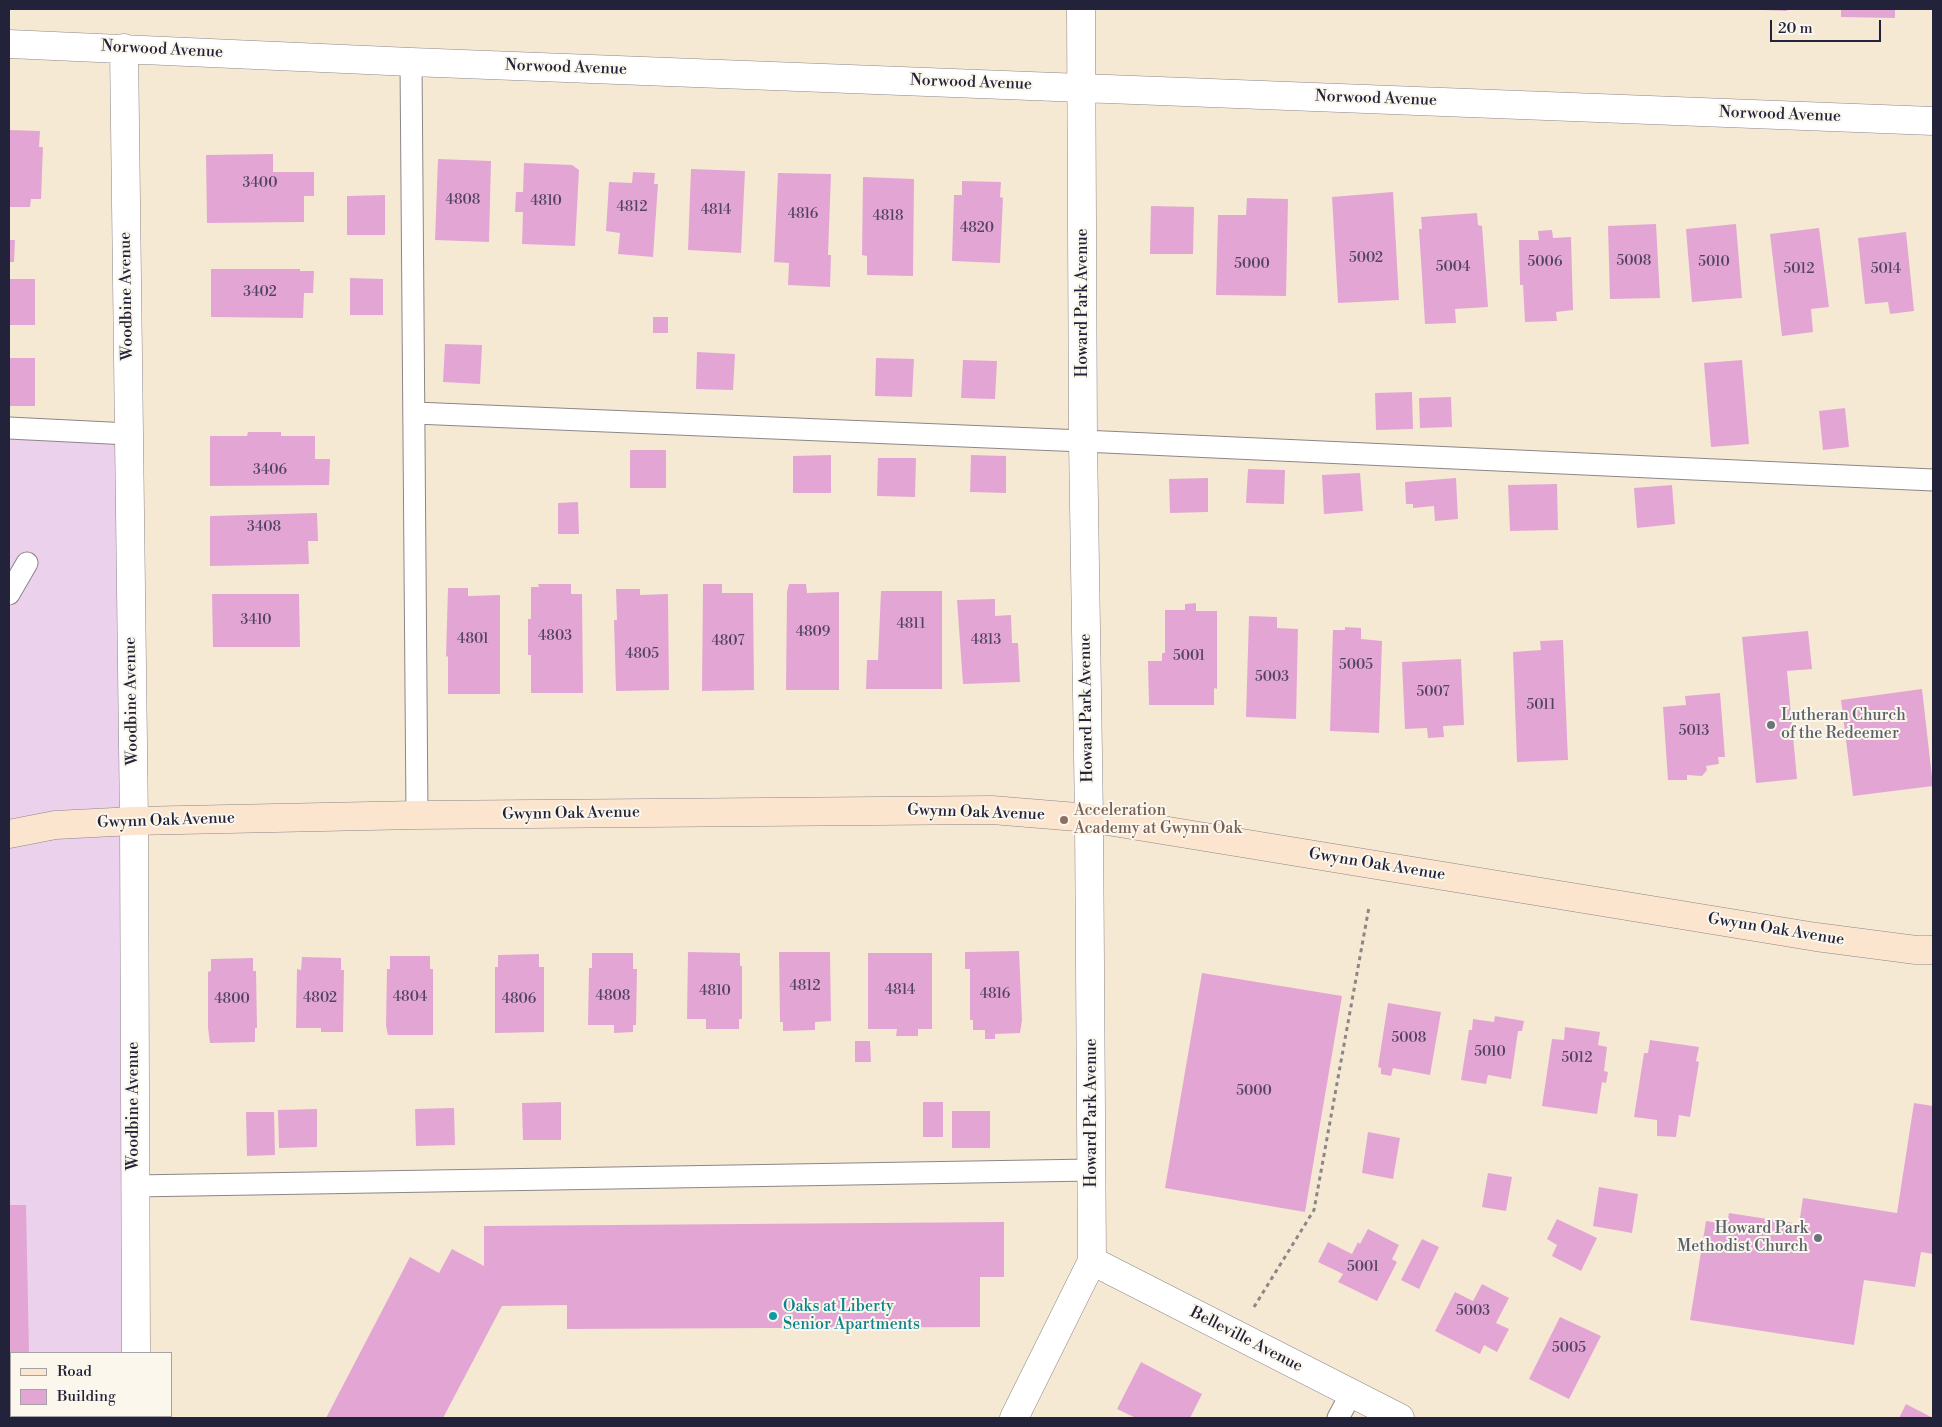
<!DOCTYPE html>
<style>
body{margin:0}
#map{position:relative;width:1942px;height:1427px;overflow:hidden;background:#f6e9d4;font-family:"Libre Bodoni",serif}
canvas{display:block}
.frame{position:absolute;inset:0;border:10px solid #22223b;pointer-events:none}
.legend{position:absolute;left:10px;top:1352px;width:162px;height:65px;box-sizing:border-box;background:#fbf7ec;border:1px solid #a4a2a5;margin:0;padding:6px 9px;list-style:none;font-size:15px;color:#22223b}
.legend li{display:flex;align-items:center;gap:10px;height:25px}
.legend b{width:25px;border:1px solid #a4a2a5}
.scale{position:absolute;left:1770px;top:20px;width:111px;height:22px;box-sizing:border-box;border:2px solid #22223b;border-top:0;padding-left:6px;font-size:15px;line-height:18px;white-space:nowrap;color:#22223b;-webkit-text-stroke:4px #fbf7ec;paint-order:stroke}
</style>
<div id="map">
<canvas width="1942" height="1427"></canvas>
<div class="frame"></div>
<ul class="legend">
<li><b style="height:6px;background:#fbe5cf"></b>Road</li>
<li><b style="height:14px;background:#e3a6d4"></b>Building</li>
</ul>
<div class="scale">20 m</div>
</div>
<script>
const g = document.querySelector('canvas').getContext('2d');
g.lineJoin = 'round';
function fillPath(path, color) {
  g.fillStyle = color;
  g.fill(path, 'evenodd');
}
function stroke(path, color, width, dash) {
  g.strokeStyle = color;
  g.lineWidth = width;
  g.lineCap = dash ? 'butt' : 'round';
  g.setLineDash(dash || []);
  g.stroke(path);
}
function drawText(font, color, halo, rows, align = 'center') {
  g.font = font + ' "Libre Bodoni",serif';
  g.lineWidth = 4;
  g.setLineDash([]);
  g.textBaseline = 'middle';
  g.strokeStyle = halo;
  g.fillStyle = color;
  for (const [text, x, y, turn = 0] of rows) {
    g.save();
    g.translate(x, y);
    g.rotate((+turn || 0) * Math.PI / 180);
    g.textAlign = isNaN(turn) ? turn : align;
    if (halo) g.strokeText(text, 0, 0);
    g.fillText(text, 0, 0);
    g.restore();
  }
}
fillPath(new Path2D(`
 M9,426L123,430L136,1353H11V1416H137V1418H9Z`), '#ebd1eb');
fillPath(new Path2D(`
 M1762,9H1787V11L1762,10Z
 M1841,9H1895V18L1841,17Z
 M9,130L40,131L39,147H43L41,199H31L30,207H9Z
 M273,154V172H314V196H304V222L207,223L206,155Z
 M438,159L491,161L489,242L435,240Z
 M524,163L572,165L579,170L575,246L522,244L523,212H515L516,192H523Z
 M691,169L745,171L741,253L688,250Z
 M633,172L655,173L654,184H658L653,257L618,254L620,233L606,231L609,182L632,183Z
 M778,173L831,174L828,255H831L830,287L788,285L789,263L774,262Z
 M863,177L914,179L913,276L867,275V256L862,255Z
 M962,181L1001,182L1000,197L1003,198L1000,263L952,261L954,195H962Z
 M1393,192L1399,300L1338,303L1332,197Z
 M385,195V235H347V196Z
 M1247,198L1288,199L1286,296L1216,295L1218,215H1246Z
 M1151,206L1194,207L1193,254H1150Z
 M1477,213L1478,225L1482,226L1488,307L1455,309L1456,323L1425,324L1419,229H1422L1421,217Z
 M1656,224L1660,298L1610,299L1608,226Z
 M1736,224L1742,298L1692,302L1686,229Z
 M1819,228L1829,307L1811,309L1813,332L1782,336L1770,234Z
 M1552,230L1553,238L1571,237L1573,310L1556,312L1557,321L1525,322L1523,285H1520L1519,240H1539L1538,231Z
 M1906,232L1914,311L1890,314L1888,302L1865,304L1858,238Z
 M9,240H15L14,262H9Z
 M211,269H300V271H314L313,293H304L303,318L211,317Z
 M350,278L383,279V315H350Z
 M9,279H35V325H9Z
 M653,317H668V333H653Z
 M445,344L482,345L480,384L443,382Z
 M697,352L735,354L733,390L696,389Z
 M9,358H35V406H9Z
 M876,358L914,359L912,397L875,396Z
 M963,360L997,361L995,399L961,398Z
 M1742,360L1749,444L1711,447L1704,363Z
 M1412,392L1413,429L1376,430L1375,393Z
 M1451,397L1452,427L1420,428L1419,398Z
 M1845,408L1849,447L1823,450L1819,411Z
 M248,432H281V436H315V459H330L329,485L210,486V436H247Z
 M630,450H666V488H630Z
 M831,455V493H793V456Z
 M971,455L1006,456V493L970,492Z
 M878,458H916L915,497L877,496Z
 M1248,469L1285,470L1284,504L1246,503Z
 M1360,473L1363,511L1324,514L1322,475Z
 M1208,478V512L1170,513L1169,479Z
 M1456,478L1458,519L1435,521L1434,506L1413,508V504H1406L1405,482Z
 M1557,484L1558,530L1510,531L1508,485Z
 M1672,485L1675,524L1637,528L1634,488Z
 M578,502L579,534H558V503Z
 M317,513L318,541H308L309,564L210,566V516Z
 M538,584H571V594H582L583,693H531V655H528V619H531V587H539Z
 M703,584H722V593H753L754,690L702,691Z
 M789,584H806L807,593L839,592V690H786L787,592Z
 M448,588H468V596L500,595V694H448V656L446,657Z
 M616,589H640V595L668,594L669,690L616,691L614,620H617Z
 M881,591H942V689H866L867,660H878Z
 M212,594H299L300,647H213Z
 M995,599V616L1011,615L1012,643H1018L1020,682L963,684L957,600Z
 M1196,603V611H1217V689L1214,688V705H1149L1148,661H1162V653H1165V610H1185V604Z
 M1249,616L1277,617V628L1298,629L1296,719L1246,717Z
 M1345,627L1361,628V639L1382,641L1379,733L1330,731L1333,630H1345Z
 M1808,631L1812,669L1787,671L1797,779L1756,783L1742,637Z
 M1563,640L1568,760L1517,762L1513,652L1541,650L1540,641Z
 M1461,659L1464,725L1443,726L1444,737L1428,738L1427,728L1405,729L1402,662Z
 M1922,689L1933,786L1853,796L1841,700Z
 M1720,693L1725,757H1718L1719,764L1706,766L1707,770L1702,776L1687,775V780H1668L1663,707L1686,705L1685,696Z
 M1019,951L1022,1020L1020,1033L995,1034V1039H985V1030H973V1020H970V969H965V952Z
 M688,952L740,953V966H742V1019H739V1029H706V1019H687Z
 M779,952H830L831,1021L815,1022V1030L783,1031V1022H780Z
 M592,953H633V969H637L636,1025H633V1032L614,1033V1025H588L589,968H592Z
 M868,953H932V1029H918V1036H896L897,1029H868Z
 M539,954V967H544V1032L495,1033V967H498V955Z
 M390,956H430V969H433V1035H388L386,1026L387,969H390Z
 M302,957L341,958V970H344L343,1032H321V1028H296L297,969L301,970Z
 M253,958V971H256L257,1028H255V1042L210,1043L208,1028V972L211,971V959Z
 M1202,973L1342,996L1305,1212L1165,1188Z
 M1388,1003L1441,1012L1430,1075L1393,1068L1391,1076L1381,1074V1068L1378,1067Z
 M1495,1016L1524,1021L1522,1031H1518L1511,1079L1488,1075L1486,1084L1461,1080L1469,1030H1472L1473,1019L1494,1022Z
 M1565,1027L1600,1032L1598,1045L1607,1047L1604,1071L1608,1072L1606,1083L1602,1082L1597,1114L1542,1106L1552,1039L1564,1040Z
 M1650,1040L1699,1047L1696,1061L1699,1062L1690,1117L1679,1115L1676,1137L1657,1136V1120L1634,1117L1644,1053H1648Z
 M855,1041H870L871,1062H855Z
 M561,1102V1140H523L522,1103Z
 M923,1102H943V1137H923Z
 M1914,1103L1933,1106V1254L1921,1252L1915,1287L1864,1280L1854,1345L1690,1320L1706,1221L1727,1224L1729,1213L1799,1224L1803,1198L1897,1213Z
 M454,1108L455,1145L416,1146L415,1109Z
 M317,1109V1147L279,1148L278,1110Z
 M952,1111H990V1148H952Z
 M246,1112H274L275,1155L247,1156Z
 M1368,1132L1400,1138L1393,1179L1362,1173Z
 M1488,1173L1512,1177L1506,1211L1482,1207Z
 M1599,1187L1638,1194L1632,1233L1593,1226Z
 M9,1205H26L29,1353H11V1410H9Z
 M1557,1219L1597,1238L1581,1271L1552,1256L1557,1245L1547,1239Z
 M1004,1222V1277H980V1327L567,1329V1305L502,1306L443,1418H326L410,1257L439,1273L452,1249L484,1266V1226Z
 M1368,1229L1399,1245L1392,1259L1397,1262L1377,1301L1338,1282L1343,1274L1318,1262L1328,1242L1352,1254L1358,1242L1360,1244Z
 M1422,1239L1439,1247L1419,1289L1401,1280Z
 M1482,1284L1509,1298L1496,1323L1509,1329L1497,1352L1484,1345L1480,1354L1435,1331L1455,1292L1473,1301Z
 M1560,1317L1601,1336L1569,1399L1529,1379Z
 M1141,1362L1202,1394L1190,1418H1136L1117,1409Z
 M1906,1404L1933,1418H1899Z`), '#e3a6d4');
const lane = new Path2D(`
 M411,62L417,815
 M415,413L1083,441L1933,480
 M9,428L129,434
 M9,594L27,563
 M134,1186L1092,1170
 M1338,1418L1351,1394`);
const street = new Path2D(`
 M9,44L411,62L1933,121
 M124,48L134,821L136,1353
 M1092,1261L1400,1418
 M137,1416V1418
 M1014,1418L1092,1261L1089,818L1083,441L1081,9`);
const secondary = new Path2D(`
 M9,834L55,825L134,821L417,815L992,810L1089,818L1816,937L1916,950H1933`);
stroke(lane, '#8c8688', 23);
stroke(street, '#8c8688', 29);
stroke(secondary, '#8c8688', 29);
stroke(new Path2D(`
 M1254,1307L1314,1210L1369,907`), '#8c8688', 3, [4, 4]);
stroke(lane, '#fff', 21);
stroke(street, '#fff', 28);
stroke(secondary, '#fbe5cf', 28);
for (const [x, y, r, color] of [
 [1771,725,5,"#6b7280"],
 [1064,820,5,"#8d6e63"],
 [1818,1238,5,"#6b7280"],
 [773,1316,5,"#0f9aa8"]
]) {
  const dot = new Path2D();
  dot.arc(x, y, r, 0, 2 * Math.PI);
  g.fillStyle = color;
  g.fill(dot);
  stroke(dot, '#fbf7ec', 2);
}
drawText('14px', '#524361', null, [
 ["3400",260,184],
 ["4808",463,201],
 ["4810",546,202],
 ["4812",632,208],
 ["4814",716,211],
 ["4816",803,215],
 ["4818",888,217],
 ["4820",977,229],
 ["5002",1366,259],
 ["5008",1634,262],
 ["5006",1545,263],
 ["5010",1714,263],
 ["5000",1252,265],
 ["5004",1453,268],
 ["5012",1799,270],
 ["5014",1886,270],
 ["3402",260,293],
 ["3406",270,471],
 ["3408",264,528],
 ["3410",256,621],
 ["4811",911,625],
 ["4809",813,633],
 ["4803",555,637],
 ["4801",473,640],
 ["4813",986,641],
 ["4807",728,642],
 ["4805",642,655],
 ["5001",1189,657],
 ["5005",1356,666],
 ["5003",1272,678],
 ["5007",1433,693],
 ["5011",1541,706],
 ["5013",1694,732],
 ["4812",805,987],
 ["4814",900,991],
 ["4810",715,992],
 ["4816",995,995],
 ["4808",613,997],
 ["4804",410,998],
 ["4802",320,999],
 ["4800",232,1000],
 ["4806",519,1000],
 ["5008",1409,1039],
 ["5010",1490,1053],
 ["5012",1577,1059],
 ["5000",1254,1092],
 ["5001",1363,1268],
 ["5003",1473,1312],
 ["5005",1569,1349]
]);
drawText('16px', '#22223b', '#fbf7ec', [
 ["Norwood Avenue",162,50,3],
 ["Norwood Avenue",566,68,2],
 ["Norwood Avenue",971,83,2],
 ["Norwood Avenue",1376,99,2],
 ["Norwood Avenue",1780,115,2],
 ["Woodbine Avenue",127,296,-91],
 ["Howard Park Avenue",1083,303,-90],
 ["Woodbine Avenue",132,701,-91],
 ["Howard Park Avenue",1087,708,-91],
 ["Gwynn Oak Avenue",976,813,2],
 ["Gwynn Oak Avenue",571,814,-1],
 ["Gwynn Oak Avenue",166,821,-2],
 ["Gwynn Oak Avenue",1377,865,9],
 ["Gwynn Oak Avenue",1776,930,9],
 ["Woodbine Avenue",134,1106,-90],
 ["Howard Park Avenue",1092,1113,-90],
 ["Belleville Avenue",1246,1340,27]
]);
drawText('16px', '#5b616d', '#fbf7ec', [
 ["Lutheran Church",1781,716],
 ["of the Redeemer",1781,734],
 ["Howard Park",1808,1229,"right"],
 ["Methodist Church",1808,1247,"right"]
], 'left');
drawText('16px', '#785e54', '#fbf7ec', [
 ["Acceleration",1074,811],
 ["Academy at Gwynn Oak",1074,829]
], 'left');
drawText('16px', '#0d838f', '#fbf7ec', [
 ["Oaks at Liberty",783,1307],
 ["Senior Apartments",783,1325]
], 'left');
</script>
